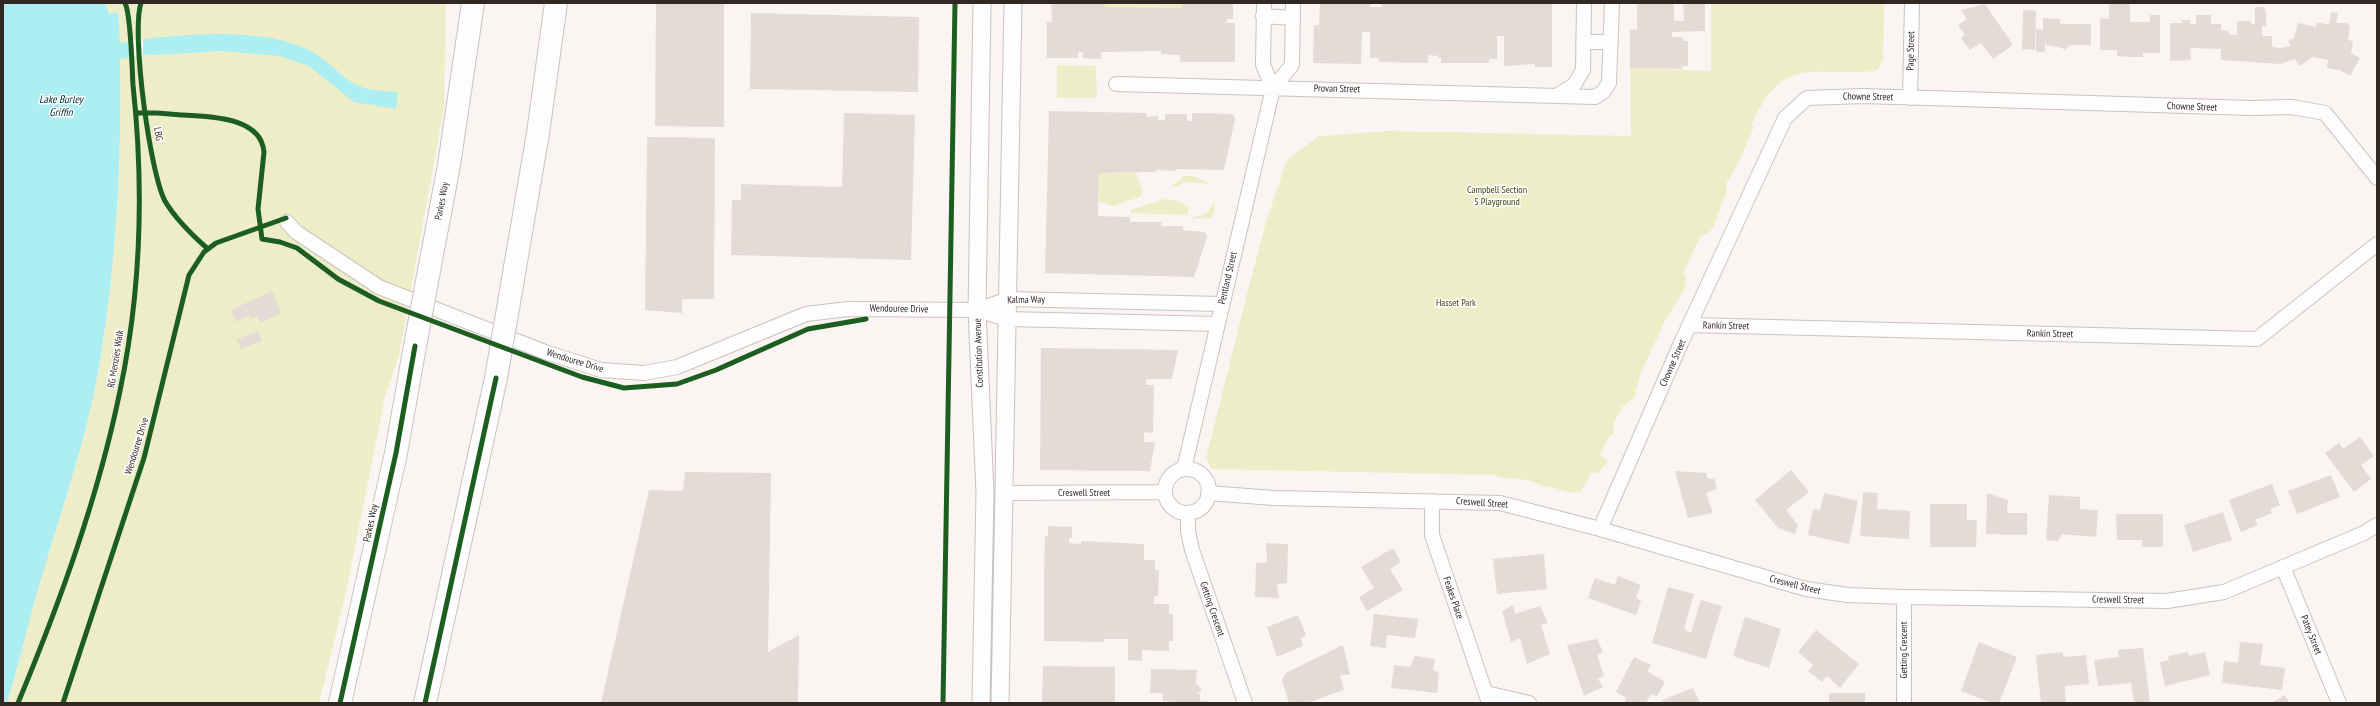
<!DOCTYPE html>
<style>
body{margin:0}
#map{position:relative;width:2380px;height:706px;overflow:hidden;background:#faf4f2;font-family:"PT Sans Narrow",sans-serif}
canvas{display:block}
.frame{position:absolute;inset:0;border:4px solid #312723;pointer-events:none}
</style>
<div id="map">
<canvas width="2380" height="706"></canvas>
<div class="frame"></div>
</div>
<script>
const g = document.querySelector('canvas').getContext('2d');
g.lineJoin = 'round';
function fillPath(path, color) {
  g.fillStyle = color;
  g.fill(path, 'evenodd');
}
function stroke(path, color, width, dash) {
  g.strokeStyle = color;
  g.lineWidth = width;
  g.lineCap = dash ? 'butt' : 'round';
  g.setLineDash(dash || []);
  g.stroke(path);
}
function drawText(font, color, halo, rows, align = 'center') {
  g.font = font + ' "PT Sans Narrow",sans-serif';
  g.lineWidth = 3;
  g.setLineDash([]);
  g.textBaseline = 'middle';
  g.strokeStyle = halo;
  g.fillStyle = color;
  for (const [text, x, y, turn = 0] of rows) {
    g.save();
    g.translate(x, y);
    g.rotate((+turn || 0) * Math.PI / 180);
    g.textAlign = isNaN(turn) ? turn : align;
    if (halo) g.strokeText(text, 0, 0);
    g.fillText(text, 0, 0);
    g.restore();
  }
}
fillPath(new Path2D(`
 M105,3H446L444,108L399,355L385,397L346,592L319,703H7C20,661 29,619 41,577C62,509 86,442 98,372C119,254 124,132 118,12L109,15Z
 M1105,3H1182V17L1120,35V7H1105Z
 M1711,3H1884L1883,60L1878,69L1874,71C1811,77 1784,53 1751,125L1754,127L1739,162L1727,182L1726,193L1712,230L1700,237L1683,273L1686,276L1684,290L1666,319L1641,372L1634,398L1622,407L1613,425L1614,434L1609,436L1600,455L1608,461L1598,473H1591L1581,492L1572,493L1548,486L1545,488C1529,475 1510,482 1494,475L1212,469L1206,459L1247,294L1267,219L1287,160L1319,136L1388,131L1631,136L1630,68L1711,71Z
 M1057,65L1096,66L1097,98H1057Z
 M1136,172L1142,191L1140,197L1113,206L1099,202V173Z
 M1184,176H1194L1210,184L1187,182L1168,189Z
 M1165,199L1176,200L1189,207L1187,215L1131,213L1130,210Z
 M1215,201L1213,215L1210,218L1188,219L1207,213Z`), '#edeec8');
fillPath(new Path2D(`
 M3,3H105L109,14L118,12L120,43C173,34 257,26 307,49C327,58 340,77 359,86C370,91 386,91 398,92L396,109L354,102L309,66L279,56L221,51L153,55L151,54L120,59C122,164 116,269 98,372C86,441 62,508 42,576C29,618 20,661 7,703H3Z`), '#aceef1');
fillPath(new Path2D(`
 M143,39V55L131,57L130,41Z`), '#faf4f2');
fillPath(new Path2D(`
 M656,3H724V127L655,126Z
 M1051,3H1105V7L1182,8V3H1233V19H1227V23H1235V62H1180V55L1161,54V51L1101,52V59L1083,58V52H1078V58H1047V22H1052Z
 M1320,3H1370V7H1382V3H1552V67H1535V64L1504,66V36H1497V59H1489V63H1441V58H1438V56L1428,55V63L1379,62V58H1370V32H1362L1361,64L1313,63L1314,25H1319Z
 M1637,3H1674V21H1684L1683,3H1705V31L1672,32V37H1683V41H1688V66H1682V69L1630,68V29L1637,30Z
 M1985,4L2013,45L1993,59L1981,43L1970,50L1961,38L1965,35L1958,25L1967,19L1961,10Z
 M2109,4H2130V22H2150V15H2160V53H2143V57H2130L2117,56V50H2100V18L2109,19Z
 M2255,7H2264L2266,11V27L2262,26V36H2272V47L2280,48L2291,46L2288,41L2294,38L2298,23L2316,27L2317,22L2329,25L2331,12L2338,13L2336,23H2346L2350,26L2348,40L2353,41L2351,53L2360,58L2350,76L2338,69V70L2327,68L2328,60L2313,57L2299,66L2295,59L2280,64L2221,60V49L2190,48L2191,60L2170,61V23H2182V20H2190V24H2196V15H2211V24H2221V30L2229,31V35H2237V21H2251V24H2255Z
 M2023,10L2036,11L2035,50L2022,49Z
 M751,13L919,17L918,92L750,89Z
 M2043,18L2060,19V24H2091V45H2070L2065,50L2062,48L2046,45L2045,38V52H2036V29L2043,30Z
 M1049,111L1146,113L1147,117L1158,116V120H1165V114H1187V121H1192V113L1233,114L1235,119L1224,170L1176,169V171L1156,170V172L1099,173L1098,216L1130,217V222H1161V226H1183V230L1205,232L1207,237L1194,277L1045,273Z
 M844,113L915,115L911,260L731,255L732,200H741V184L842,187Z
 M647,137L715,138L714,299H682V313L645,310Z
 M272,291L281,313L260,323L257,316L251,319L250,315L236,322L231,310Z
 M258,331L262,341L241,349L237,339Z
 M1041,348L1178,350L1172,379H1146V385H1154L1153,433L1144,432V442H1155L1150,471L1040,470Z
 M2360,437L2374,456L2361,465L2371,479L2354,492L2325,453L2339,443L2343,449Z
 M1791,470L1809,492L1786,510L1798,525L1795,534L1778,528L1755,500Z
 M1675,471L1706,473L1708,479H1714L1717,489L1706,493L1713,513L1688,518Z
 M685,472L771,473L768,652L799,635L798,703H601L649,490L683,491Z
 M2331,475L2340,497L2297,514L2288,491Z
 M2272,484L2280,505L2270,509L2272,513L2255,520L2258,525L2241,532L2229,500Z
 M1863,492L1878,493L1877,509L1910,511L1909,539L1860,536Z
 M1824,493L1858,501L1849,544L1808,535L1813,509L1820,510Z
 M1987,493L2008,500L2007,513H2027V535L1986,534Z
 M2049,495L2080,497V509L2098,510L2096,537L2062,534L2058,541L2046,540Z
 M1930,504H1967V520H1977L1976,547H1930Z
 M2223,512L2232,540L2193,552L2184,525Z
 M2116,514H2163V547H2142V540H2117Z
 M1048,526L1072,527V538H1069V543L1081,544V541L1144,544V560H1155V570H1159L1158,596H1154V604H1169V614H1173V641H1169V651L1142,650V661L1128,660V639H1104V642L1044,641V576L1045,536H1048Z
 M1266,543L1288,544L1287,583L1277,584L1279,598L1255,597L1256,563L1267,562Z
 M1393,548L1401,562L1390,569L1403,590L1367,611L1359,597L1374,588L1361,567Z
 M1544,554L1547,589L1497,594L1493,559Z
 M1618,576L1641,585L1636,597L1641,601L1636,615L1588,598L1595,578L1615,585Z
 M1668,587L1694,594L1684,629L1691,633L1701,600L1722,606L1706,659L1652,643Z
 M1513,605L1515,614L1540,606L1548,623L1541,625L1550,654L1527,664L1520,638L1511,642L1502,611Z
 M1374,614L1418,619L1415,638L1387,635L1386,648L1370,646Z
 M1298,615L1306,635L1301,638L1303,646L1277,657L1267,627Z
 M1745,617L1781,629L1769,668L1733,656Z
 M1816,630L1859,664L1840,688L1827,676L1822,682L1808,671L1813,665L1798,652Z
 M1597,639L1603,652L1597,655L1604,676L1598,679L1603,687L1584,696L1567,645Z
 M1979,642L2017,657L1999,703H1992L1961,691Z
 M2240,642L2263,644L2260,665L2285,668L2282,690L2222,683L2224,661L2238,663Z
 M1343,645L1350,674L1340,676L1344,690L1307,703H1289L1282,680L1286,673Z
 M2143,648L2150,703H2134L2131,683L2098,686L2094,660L2119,657L2118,650Z
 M2063,652V657L2086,655L2089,684L2065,686L2066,703H2041L2036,655Z
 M2188,652L2189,656L2205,652L2210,675L2165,686L2160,662L2169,660L2168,656Z
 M1415,656L1435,659L1433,670L1439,673L1437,693L1391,688L1394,665L1410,667Z
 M1634,657L1651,665L1647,671L1665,682L1657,696L1651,694L1646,703H1625L1626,698L1616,692Z
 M1043,666L1115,667V703H1042Z
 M1151,669L1197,670L1196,683L1202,690L1197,694H1200V701H1208V703H1169V701H1163V693H1150Z
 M1693,688L1700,703H1663L1662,700Z
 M1829,693H1865V703H1829Z
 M2285,695L2289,703H2271Z`), '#e5dbd6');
const minor = new Path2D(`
 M1264,3L1263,65L1273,88
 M1263,16L1293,18
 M1583,42H1611
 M1116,84L1595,97L1603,92L1609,83L1612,3
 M1558,95L1574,85L1583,70L1584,3
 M1910,98L1912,3
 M287,222L296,232L379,287L545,352L601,370L644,373L677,367L806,314L848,309L977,310L1007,319L1218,324
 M977,310L1008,299L1222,304
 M1690,325L2257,339L2377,244
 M1184,469L1273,88L1292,65L1293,3
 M1165 491a22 22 0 1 1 44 0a22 22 0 1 1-44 0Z
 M1004,493L1165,492
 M1208,493L1274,498L1500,503L1600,529L1806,589L1847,595L1904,597L2167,601L2224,592L2364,533L2377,525
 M1432,501V535L1489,703
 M1188,513V531L1192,550L1245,703
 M1600,529L1681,343L1785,118L1807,98L1863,96L2251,108L2292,107L2325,113L2377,178
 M2283,567L2339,703
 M1486,693L1529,703
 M1904,703V597`);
const tertiary = new Path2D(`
 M981,703L985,493L977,310L982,3
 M1000,703L1013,3`);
const primary = new Path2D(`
 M431,260L449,165L473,3
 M512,285L538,133L556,3
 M340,703L396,453L415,346
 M425,703L496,378`);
stroke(minor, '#cac2bf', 16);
stroke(tertiary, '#cac2bf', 19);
stroke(primary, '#cac2bf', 24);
stroke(minor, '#fefdfd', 14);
stroke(tertiary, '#fefdfd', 17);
stroke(primary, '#fefdfd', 22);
const primaryBridge = new Path2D(`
 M415,346L431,260
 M496,378L512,285`);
stroke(primaryBridge, '#cac2bf', 24, []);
stroke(primaryBridge, '#fefdfd', 22);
stroke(new Path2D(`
 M141,3C131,33 150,173 165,201C176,220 192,235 208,249
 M137,113C152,112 168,114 183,115C209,117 261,116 264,152L258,209L262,239L280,242L297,248L338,279L379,301L582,377L624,388L677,384L716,370L808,329L866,319
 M18,703C60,602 98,498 120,391C141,291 144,187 133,85C132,69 131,14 125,3
 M63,703L144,458L189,275L204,252L216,243L286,218
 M340,703L396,453L415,346
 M425,703L496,378
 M943,703L955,3`), '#1b5e20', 5);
drawText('10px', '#312723', '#fff', [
 ["Page Street",1911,51,-89],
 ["Provan Street",1337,89,1],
 ["Chowne Street",1868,97,1],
 ["Chowne Street",2192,107,2],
 ["LBG",158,134,83],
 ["Parkes Way",442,201,-79],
 ["Pentland Street",1228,278,-77],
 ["Kalma Way",1026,300,-1],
 ["Wendouree Drive",899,309,1],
 ["Rankin Street",1726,326,1],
 ["Rankin Street",2050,334,1],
 ["Constitution Avenue",979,353,-92],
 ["RG Menzies Walk",116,359,-81],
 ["Wendouree Drive",575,361,17],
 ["Chowne Street",1673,363,-66],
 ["Wendouree Drive",137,446,-73],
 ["Creswell Street",1084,493],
 ["Creswell Street",1482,503,4],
 ["Parkes Way",371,523,-78],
 ["Creswell Street",1795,585,14],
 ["Feakes Place",1453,598,71],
 ["Creswell Street",2118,600,1],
 ["Getting Crescent",1212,609,71],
 ["Patey Street",2311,635,68],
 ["Getting Crescent",1904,650,-90]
]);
drawText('10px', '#41440e', '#fff', [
 ["Campbell Section",1497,190],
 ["5 Playground",1497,202],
 ["Hasset Park",1456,303]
]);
drawText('italic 11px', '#003033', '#fff', [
 ["Lake Burley",61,100],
 ["Griffin",61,113]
]);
</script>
